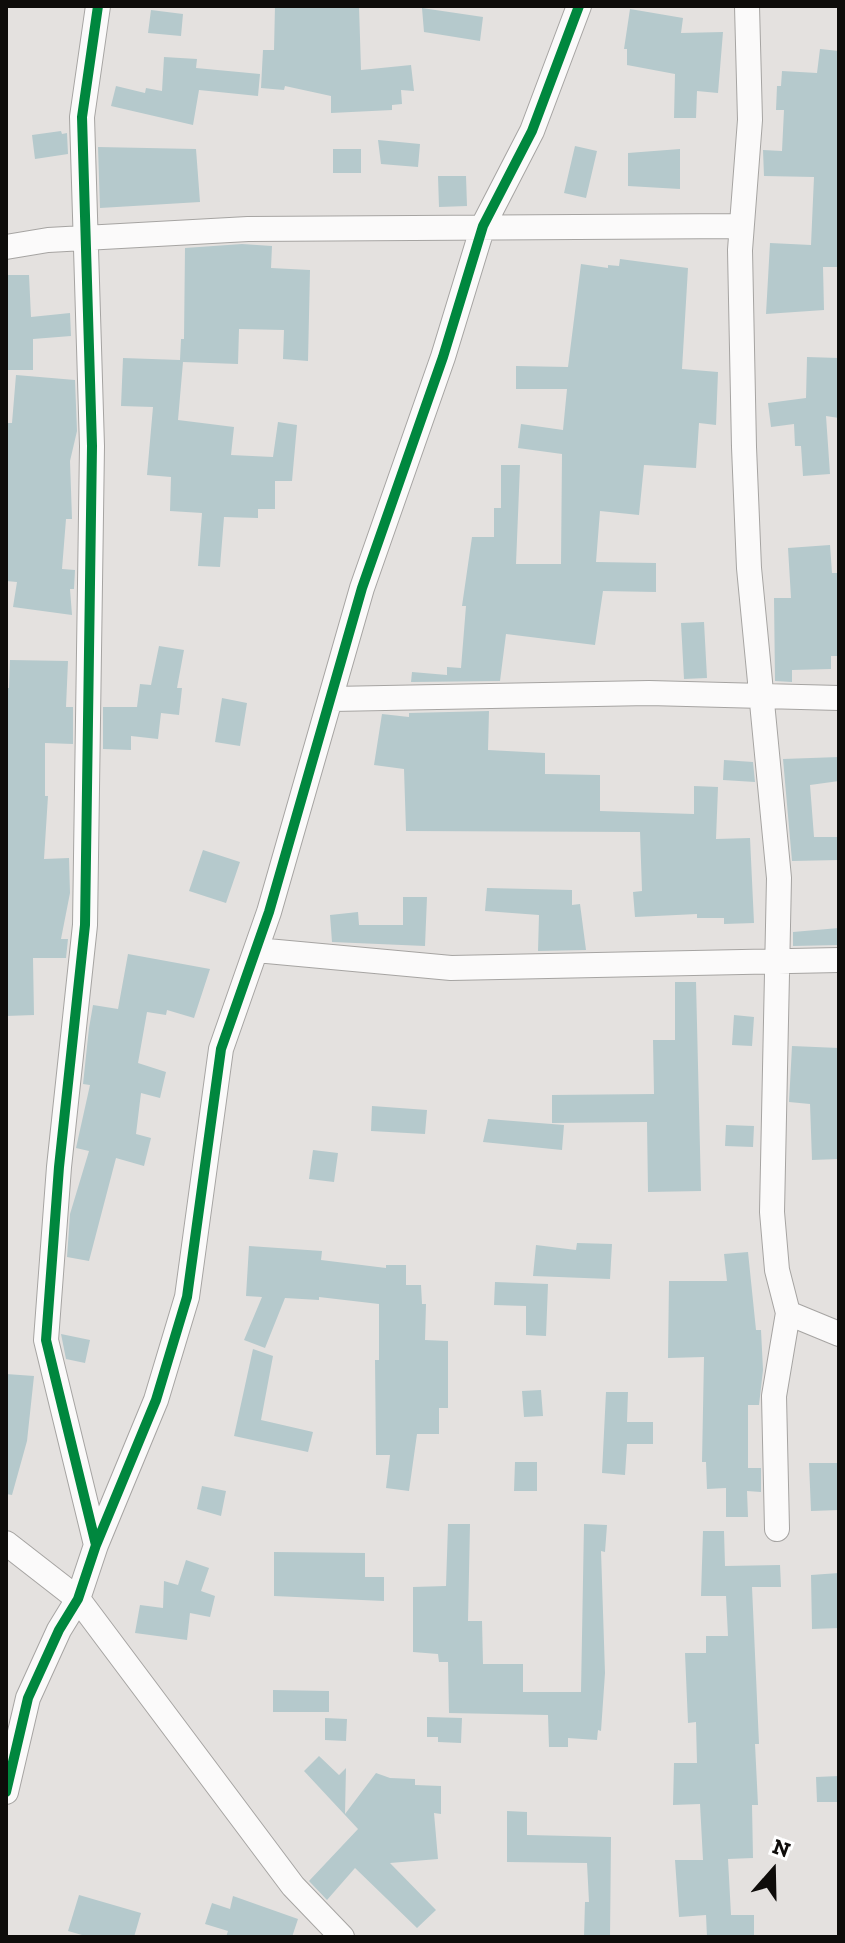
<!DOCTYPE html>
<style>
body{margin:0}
#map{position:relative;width:845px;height:1943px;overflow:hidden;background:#e4e1df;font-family:"Zilla Slab",serif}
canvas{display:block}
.frame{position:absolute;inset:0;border:8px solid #0e0c0a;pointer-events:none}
.north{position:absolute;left:733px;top:1831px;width:80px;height:80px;-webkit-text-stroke:6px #fff;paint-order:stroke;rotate:20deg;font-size:22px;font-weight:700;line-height:32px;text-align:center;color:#0e0c0a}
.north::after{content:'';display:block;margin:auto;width:28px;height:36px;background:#0e0c0a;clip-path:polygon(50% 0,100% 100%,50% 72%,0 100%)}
</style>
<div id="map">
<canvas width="845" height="1943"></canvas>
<div class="frame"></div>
<div class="north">N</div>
</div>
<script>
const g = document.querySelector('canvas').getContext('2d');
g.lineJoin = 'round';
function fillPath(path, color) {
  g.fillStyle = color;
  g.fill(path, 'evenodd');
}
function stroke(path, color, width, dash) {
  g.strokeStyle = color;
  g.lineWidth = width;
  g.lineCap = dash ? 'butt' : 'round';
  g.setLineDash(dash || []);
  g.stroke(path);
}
fillPath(new Path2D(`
 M275,6H359L361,70L411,65L414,91L401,90L402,104L392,105V110L331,113V96L285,86L284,90L261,88L263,50H274Z
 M422,8L483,17L480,41L424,32Z
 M630,9L683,18L681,33L723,32L718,93L697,91L696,118H674L675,74L627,65V49H624Z
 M151,10L183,14L181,36L148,33Z
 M820,49L839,51V267H823L824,310L766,314L770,243L811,245L814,177L764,176L763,150L782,151L784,110H776L777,86H781L782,71L817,73Z
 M164,57L197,59L196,68L260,74L258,96L199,90L193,125L111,106L116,86L145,93L146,88L162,91Z
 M61,131L62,134L67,133L68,154L35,159L32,135Z
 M378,140L420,144L418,167L381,164Z
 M575,146L597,151L586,198L564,193Z
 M98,147L196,149L200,202L100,208Z
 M333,149H361V173H333Z
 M680,149V189L628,186V153Z
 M438,176H466L467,206L439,207Z
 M242,244L272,246L271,268L310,270L308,361L283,359L284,330L239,329L238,364L183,362L178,420L234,427L231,455L273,457L278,422L297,425L292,481H275V509H258V518L224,517L220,567L198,566L202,513L170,511L171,477L147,475L153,407L121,406L123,358L180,360L181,339H184L185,248Z
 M620,259L688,268L682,369L718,372L716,425L699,423L696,468L644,465L639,515L600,511L596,562L656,563V592L603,591L595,645L506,634L500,681L411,682L412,672L447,675V667L461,668L466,606H462L472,537H494V508H501V465H520L516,564H561L562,454L518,448L521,424L563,430L567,389H516V366L568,367L581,264L608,268V265L619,266Z
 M6,275H29L31,317L70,313L71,336L33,339V370H8Z
 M807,357L839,358V418L826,416L830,474L803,476L801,446H795L794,424L771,427L768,403L806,398Z
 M16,375L75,380L77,431L70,461L72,519H66L62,569L75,570L74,589H70L72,615L13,607L17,582L6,581V423H12Z
 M830,545L832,573H839V656H831V669L792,670V682L775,681L774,598H791L788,548Z
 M704,622L707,678L684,679L681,623Z
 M159,646L184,650L177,688H182L179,715L161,713L158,739L131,736V750L103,749V707H137L140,684L151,685Z
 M10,660L68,661L66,707H73V744L45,743V796H48L44,859L69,858L70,893L61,939H68L66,958H33L34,1015L6,1016V688H9Z
 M222,698L247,703L240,746L215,742Z
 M489,711L488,750L545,753V774L600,775V811L694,814V786L718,787L716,839L750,838L754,923L724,924V918H697V914L635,917L633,892L642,891L640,832L406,831L404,769L374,765L382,714L409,717V713Z
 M839,757V781L810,785L814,837H839V860L792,861L783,759Z
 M724,760L753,762L755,782L723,780Z
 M203,850L240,862L226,903L189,891Z
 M487,888L572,890V905L580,904L586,950L538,951L539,915L485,911Z
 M403,897H427L425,946L332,942L330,915L358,912L359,925H403Z
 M839,928V945L793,946V932Z
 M128,954L210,969L194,1018L167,1010L166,1015L147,1012L138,1063L166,1072L160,1098L141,1093L136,1134L151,1138L144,1166L116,1158L89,1261L67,1257L70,1214L89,1151L76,1148L90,1085L83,1084L89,1028L93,1005L118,1009Z
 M675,982H696L701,1191L648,1192L647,1122L552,1123V1095L654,1094L653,1040H675Z
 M734,1015L754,1017L752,1046L732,1045Z
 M792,1046L839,1048V1159L812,1160L810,1104L789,1102Z
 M372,1106L427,1110L425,1134L371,1131Z
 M488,1119L564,1125L562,1150L483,1142Z
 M726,1125L754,1126L753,1147L725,1146Z
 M313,1150L338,1153L334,1182L309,1179Z
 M577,1243L612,1244L610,1279L533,1276L536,1245L576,1250Z
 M249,1246L322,1251L321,1260L386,1268V1265H406V1285H421L422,1304H426L425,1340L448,1341V1408H439V1434H417L409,1491L386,1488L390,1455H376L375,1360H379V1304L319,1297V1300L285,1298L265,1348L244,1340L262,1297L246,1296Z
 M748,1252L756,1330H761L763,1370L759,1405H748V1468H761V1492L747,1491L748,1517H726V1488L707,1489L706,1462H702L704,1357L668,1358L669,1281H727L724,1254Z
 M495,1282L548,1284L546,1336L526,1335V1306L494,1305Z
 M61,1334L90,1340L85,1363L66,1359Z
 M253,1349L273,1356L261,1420L313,1432L308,1452L234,1436Z
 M6,1374L34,1376L27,1441L12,1495L6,1494Z
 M541,1390L543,1416L524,1417L522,1391Z
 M606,1392H628L627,1422H653V1444H627L625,1475L602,1473Z
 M515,1462H537V1491H514Z
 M809,1463H839V1510L811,1511Z
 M202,1486L226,1491L221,1516L197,1509Z
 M448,1524H470L468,1621H482L483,1664H523V1692H581L584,1524L607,1525L605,1552L601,1551L605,1673L601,1731L598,1730L597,1740L568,1738V1747H549L548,1715L449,1713L448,1662H439L438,1654L413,1652V1587L446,1586Z
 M703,1531H724L725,1566L780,1565L781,1587H752L759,1744H755L758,1805H752L753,1858L728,1859L731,1915H754V1937H707L706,1915L679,1917L675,1860H703L700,1804L673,1805L674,1763H697L696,1722L688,1723L685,1653H706V1636H728L726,1596H701Z
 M274,1552L365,1553V1577H384V1601L274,1596Z
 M186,1560L209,1568L201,1591L215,1596L210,1617L190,1613L187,1640L135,1633L140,1605L163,1608L164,1581L178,1585Z
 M839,1573V1628L812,1629L811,1575Z
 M273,1690L329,1691V1712H273Z
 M427,1717L462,1718L461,1743L438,1742V1737H427Z
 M325,1718L347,1719L346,1741L325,1740Z
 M319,1756L339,1775L346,1768L345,1814L376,1773L390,1778L415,1779V1785L441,1786V1814L434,1813L438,1859L390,1863L436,1910L417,1928L355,1868L327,1900L309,1881L358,1829L304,1771Z
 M839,1776V1802H817L816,1777Z
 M507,1811L527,1812V1835L611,1837L610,1937H584L585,1902H589L587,1863L507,1862Z
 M79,1895L141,1913L134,1937H89L68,1931Z
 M233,1896L298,1919L292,1937H226L228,1931L205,1924L212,1903L230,1909Z`), '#b5c9cc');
const street = new Path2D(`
 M747,6L750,120L740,250L744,447L749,568L779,878L772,1212L777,1270L788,1313L839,1334
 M6,247L48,240L248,229L741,226
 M332,699L649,693L839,698
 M256,950L451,968L839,960
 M777,1529L774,1396L788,1313
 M6,1543L78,1599L293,1886L342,1937
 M96,1545L46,1340L59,1167L85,925L92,446L82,117L98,6
 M6,1792L28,1698L59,1630L78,1599L96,1545L156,1400L187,1297L221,1049L269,912L362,588L443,357L483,226L532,131L579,6`);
stroke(street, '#a6a4a2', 26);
stroke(street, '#fbfafa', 24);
stroke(new Path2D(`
 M96,1545L46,1340L59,1167L85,925L92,446L82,117L98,6
 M6,1792L28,1698L59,1630L78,1599L96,1545L156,1400L187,1297L221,1049L269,912L362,588L443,357L483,226L532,131L579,6`), '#00873e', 10);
</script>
